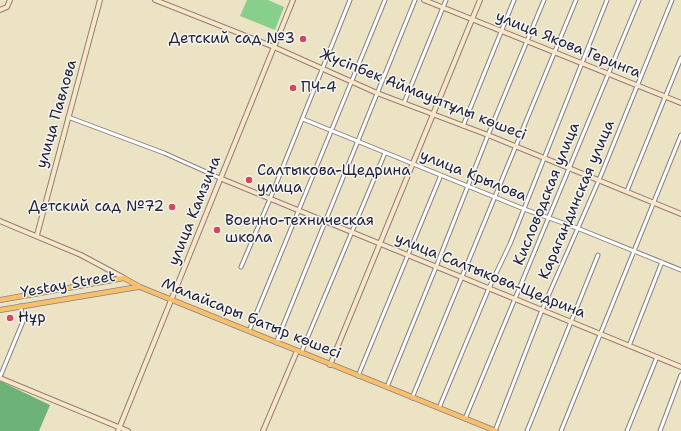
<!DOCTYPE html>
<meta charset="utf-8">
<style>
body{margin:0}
canvas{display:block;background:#ece2c4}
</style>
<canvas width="681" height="431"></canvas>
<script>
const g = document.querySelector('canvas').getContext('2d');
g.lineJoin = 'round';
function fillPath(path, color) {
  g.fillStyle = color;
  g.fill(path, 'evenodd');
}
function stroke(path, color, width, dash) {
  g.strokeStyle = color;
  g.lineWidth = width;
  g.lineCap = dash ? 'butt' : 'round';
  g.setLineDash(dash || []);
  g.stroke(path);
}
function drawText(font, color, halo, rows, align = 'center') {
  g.font = font + ' "Shantell Sans",sans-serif';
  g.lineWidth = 3;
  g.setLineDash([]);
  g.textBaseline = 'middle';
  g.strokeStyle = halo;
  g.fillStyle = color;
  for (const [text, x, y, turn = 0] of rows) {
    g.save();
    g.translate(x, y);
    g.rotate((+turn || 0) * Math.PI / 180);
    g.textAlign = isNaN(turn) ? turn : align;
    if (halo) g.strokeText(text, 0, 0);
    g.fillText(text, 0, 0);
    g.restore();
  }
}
fillPath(new Path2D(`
 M247,0H268L284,7L275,30L240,16Z`), '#87cf8b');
fillPath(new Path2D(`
 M0,381L50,405L39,431H0Z`), '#6db277');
const street = new Path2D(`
 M404,103L446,0
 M68,117L164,153L222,179
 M303,119L524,209L577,228L681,270
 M463,126L514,0
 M627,191L681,58
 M241,267L270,199L350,0
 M249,331L385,0
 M276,343L415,0
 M629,346L662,262
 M301,353L385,153
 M358,376L441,175
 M0,377L24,319L20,306
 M387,387L436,267L488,135L544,0
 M412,398L576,0
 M439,408L489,288L510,244L607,0
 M465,419L639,0
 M495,431L542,310L599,180L672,0
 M527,431L598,255
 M561,431L681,135
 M627,431L657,357
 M660,431L681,375`);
const secondary = new Path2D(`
 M155,0L274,47L377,93L488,135L681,214
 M424,0L681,103
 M0,10L7,7L10,0
 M222,179L681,367
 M0,221L81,255L124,278
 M37,235L100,0
 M330,365L480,0
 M0,378L128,431
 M118,431L293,0
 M263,431L297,351`);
const primary = new Path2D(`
 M0,300L124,278L140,287L496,431
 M0,310L138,287`);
stroke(street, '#878280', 5);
stroke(secondary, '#878280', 6);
stroke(primary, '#878280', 6);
stroke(street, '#fff', 3);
stroke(secondary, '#fce5c4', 4);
stroke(primary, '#f8bf6c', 4.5);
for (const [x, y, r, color] of [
 [303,39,4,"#d1495b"],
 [293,88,4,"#d1495b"],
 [249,180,4,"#d1495b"],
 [172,207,4,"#d1495b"],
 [217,230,4,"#d1495b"],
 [10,318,4,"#d1495b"]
]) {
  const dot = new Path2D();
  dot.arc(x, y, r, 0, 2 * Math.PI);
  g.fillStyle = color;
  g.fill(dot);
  stroke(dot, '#f6f6f2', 1.5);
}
drawText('15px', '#22223b', '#f6f6f2', [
 ["Детский сад №3",295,39,"right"],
 ["ПЧ-4",301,88],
 ["Салтыкова-Щедрина",257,171],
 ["улица",257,188],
 ["Детский сад №72",164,207,"right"],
 ["Военно-техническая",225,221],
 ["школа",225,238],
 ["Нұр",18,318]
], 'left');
drawText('15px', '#22223b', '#f6f6f2', [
 ["улица Якова Геринга",568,45,22],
 ["Жүсіпбек Аймауытұлы көшесі",423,95,22],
 ["улица Павлова",57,114,-74],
 ["улица Крылова",473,176,22],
 ["Кисловодская улица",547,194,-68],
 ["Карагандинская улица",577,200,-67],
 ["улица Камзина",195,211,-68],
 ["улица Салтыкова-Щедрина",490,276,22],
 ["Yestay Street",68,285,-10],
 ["Малайсары батыр көшесі",251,319,22]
]);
</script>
